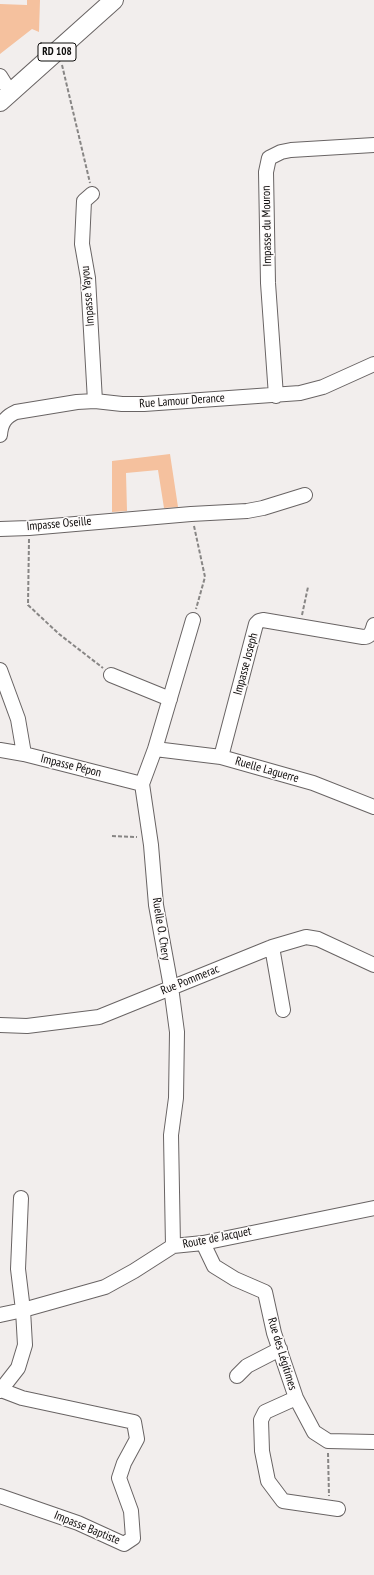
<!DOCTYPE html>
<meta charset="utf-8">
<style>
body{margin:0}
canvas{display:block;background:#f2eeed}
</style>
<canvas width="374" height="1575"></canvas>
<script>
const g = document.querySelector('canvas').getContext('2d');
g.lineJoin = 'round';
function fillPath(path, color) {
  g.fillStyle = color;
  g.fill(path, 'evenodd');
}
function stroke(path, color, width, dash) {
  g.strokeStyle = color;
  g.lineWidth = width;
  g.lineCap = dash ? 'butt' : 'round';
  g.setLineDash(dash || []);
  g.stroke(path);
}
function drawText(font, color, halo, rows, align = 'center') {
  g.font = font + ' "PT Sans Narrow",sans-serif';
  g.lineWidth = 3;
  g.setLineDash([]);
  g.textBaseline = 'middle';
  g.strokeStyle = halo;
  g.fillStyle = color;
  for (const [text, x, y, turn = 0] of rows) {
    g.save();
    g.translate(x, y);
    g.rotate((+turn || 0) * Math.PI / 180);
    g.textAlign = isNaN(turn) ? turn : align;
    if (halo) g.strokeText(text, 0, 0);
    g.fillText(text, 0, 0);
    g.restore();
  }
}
fillPath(new Path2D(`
 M27,0H40L39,32L32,29L0,54V4L27,5Z
 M170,454L178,507L164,508L158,470L126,473L127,511L112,512V461Z`), '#f5c19e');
const minor = new Path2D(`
 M0,76L5,84
 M92,194L84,201L82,244L88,278L95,401
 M276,396L268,283L266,172L269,158L281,152L291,150L374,145
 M0,435C1,423 5,417 16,412L77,402L95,401L122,404H144L300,393L323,387L374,364
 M0,529L29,528L191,514L247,511L263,508L305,495
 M0,670L18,719L24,754
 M111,675L170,699
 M155,749L221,757L313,783L374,807
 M0,750L24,754L142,784
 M221,757L256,624L259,621L263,620L363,637C371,637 372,631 374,625
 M272,947L283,1010
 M0,1025L27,1026L99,1017L272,947L306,937L318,939L374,965
 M203,1243L214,1266L235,1279L265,1292L274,1333L296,1398L314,1432L328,1441L374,1442
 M173,1246L171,1135L176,1098L177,1032L171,987L156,905L151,845L142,784L155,749L193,620
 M0,1315L23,1310L105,1287L134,1271L173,1246L203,1243L374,1208
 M237,1376L247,1366L280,1349
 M0,1391L18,1368L25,1345L23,1310L18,1269L21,1198
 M296,1398L265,1412L261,1420L262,1451L268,1481L283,1501L338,1509
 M0,1496L78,1523L124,1544L133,1538L131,1511L119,1478L124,1463L137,1439L134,1422L22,1398L1,1390`);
const major = new Path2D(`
 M0,102L114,0`);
stroke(minor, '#696464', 16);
stroke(major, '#696464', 20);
stroke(new Path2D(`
 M62,65L90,183
 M194,526L205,577L196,609
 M29,539L28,605L59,634L103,668
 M302,615L308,587
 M112,836L137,837
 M328,1453L329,1496`), '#888685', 2, [4, 2]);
stroke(minor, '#fff', 14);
stroke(major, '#fff', 18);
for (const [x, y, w] of [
 [57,52,38]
]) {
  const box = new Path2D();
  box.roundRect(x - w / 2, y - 9, w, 18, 3);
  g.fillStyle = '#fefbfb';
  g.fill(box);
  stroke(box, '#0d0c0b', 1);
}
drawText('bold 11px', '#0d0c0b', null, [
 ["RD 108",57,52]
]);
drawText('12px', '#0d0c0b', '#fefbfb', [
 ["Impasse du Mouron",267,226,-91],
 ["Impasse Yayou",88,296,-95],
 ["Rue Lamour Derance",182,401,-4],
 ["Impasse Oseille",59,524,-5],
 ["Impasse Joseph",246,664,-75],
 ["Impasse Pépon",71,766,14],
 ["Ruelle Laguerre",267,770,16],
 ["Ruelle O. Chery",161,929,81],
 ["Rue Pommerac",190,980,-22],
 ["Route de Jacquet",217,1238,-11],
 ["Rue des Légitimes",282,1354,73],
 ["Impasse Baptiste",87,1528,22]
]);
</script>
